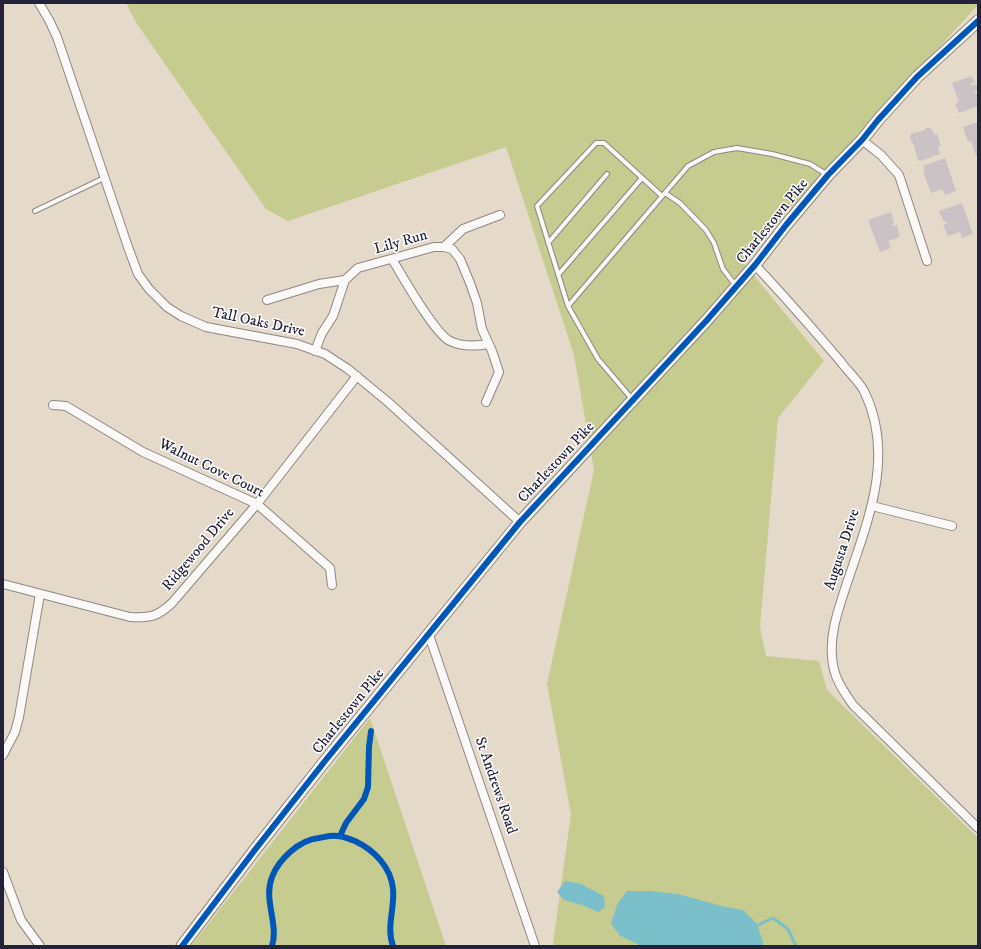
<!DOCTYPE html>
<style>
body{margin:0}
#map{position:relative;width:981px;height:949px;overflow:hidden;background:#e5dac9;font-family:"IM FELL DW Pica",serif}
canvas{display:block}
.frame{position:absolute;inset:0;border:4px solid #22223b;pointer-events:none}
</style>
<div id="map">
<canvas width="981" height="949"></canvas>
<div class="frame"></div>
</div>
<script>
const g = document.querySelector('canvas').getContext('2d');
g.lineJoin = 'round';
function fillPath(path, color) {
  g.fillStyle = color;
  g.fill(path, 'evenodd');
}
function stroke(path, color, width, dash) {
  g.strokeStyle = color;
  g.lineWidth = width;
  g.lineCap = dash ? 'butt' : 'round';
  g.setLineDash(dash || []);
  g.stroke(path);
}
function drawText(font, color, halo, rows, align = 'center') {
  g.font = font + ' "IM FELL DW Pica",serif';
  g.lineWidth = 3;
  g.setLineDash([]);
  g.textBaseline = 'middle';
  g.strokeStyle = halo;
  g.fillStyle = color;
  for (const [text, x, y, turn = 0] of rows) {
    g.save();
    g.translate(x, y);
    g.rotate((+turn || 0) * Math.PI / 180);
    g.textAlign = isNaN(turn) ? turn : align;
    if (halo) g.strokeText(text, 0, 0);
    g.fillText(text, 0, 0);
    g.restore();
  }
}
fillPath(new Path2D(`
 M126,3H978V5L742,261L824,361L778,418L760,627L766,656L819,661L827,690L978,838V946H554L553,943L571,814L547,684L594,470L574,355L506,147L288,221L266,209L137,24Z
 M370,718L446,946H191Z`), '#c6cb90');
fillPath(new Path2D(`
 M565,881L581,884L604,896L605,907L598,912L585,906L564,900L557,892Z
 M627,891H649L678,894L721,906L743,910L757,924L763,942V946H641L619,935L611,923L618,903Z`), '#7abfca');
stroke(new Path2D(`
 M754,927L773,918L788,929L796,946`), '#7abfca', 3);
fillPath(new Path2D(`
 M971,76L975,82L971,84L972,86L976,84L978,89V91L975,92V94L978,93V106L959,113L955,104L959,102L952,83Z
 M978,122V155L976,156L971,141L968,142L963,127Z
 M926,128H931L934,134L933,135L937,134L941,146L938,147L940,154L920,161L918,160L913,143L911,142L910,138V135L916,132H918L925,130Z
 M945,158L956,191L945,195L942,189L931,193L923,172L925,171L923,166Z
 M962,203L973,234L962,238L960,232L948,236L943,225L947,223L946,221L944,222L939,211Z
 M891,212L894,223L892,224L893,226L897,225L900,237L888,241L891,248L880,252L868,220Z`), '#cac2c4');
const service = new Path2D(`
 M665,193L680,203L706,230L714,243L723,269L736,286
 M35,211L104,178
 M548,243L607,174
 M558,275L642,178
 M568,306L688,166L714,152L737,148L772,154L810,164L826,174
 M632,399L598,359L568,306L537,206L596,143H604L662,196`);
const minor = new Path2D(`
 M39,3L49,20L57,37L128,247L138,274L149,289L167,307L181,316L206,327L297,344L325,354L348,369L388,402L520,522
 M862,140L881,155L899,175L927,261
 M444,247L463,229L500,215
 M392,259C403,277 434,333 450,341C462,347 477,346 489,344
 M755,265C785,297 813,329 841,362C848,372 860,382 865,393C896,459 866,525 845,589C838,611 830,633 832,656C833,677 842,689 853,705L978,828
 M267,300L319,284L345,280
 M315,351L322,333L333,316L345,280L358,268L434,247H444L452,249L460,259L470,283L477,303L482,329L492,351L499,372L486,402
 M53,405L66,406L143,452L257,504L330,568L332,585
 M872,506L952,526
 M3,584L130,617C150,618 157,617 172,603L257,504L357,376
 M429,635L535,946
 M3,755L15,732L19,717L40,594
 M3,872L21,920L40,946`);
const tertiary = new Path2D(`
 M182,946L254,851L325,761L520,522L707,320L755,265L786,225L828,175L862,140L878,120L917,77L978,21`);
stroke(service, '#8c8783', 6);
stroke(minor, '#8c8783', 10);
stroke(tertiary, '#8c8783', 13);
stroke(service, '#fbf9f7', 4);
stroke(minor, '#fbf9f7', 8);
stroke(tertiary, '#fbf9f7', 11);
stroke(new Path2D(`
 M340,836L346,823L364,799L368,787L369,747L371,731
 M182,946L254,851L325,761L520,522L707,320L755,265L786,225L828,175L862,140L878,120L917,77L978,21
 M272,946C279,924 263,900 272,877C279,859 299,840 319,838C325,837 331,835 337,836C343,836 349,839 355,841C374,850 391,867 393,889C395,908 386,927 393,946`), '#0057b8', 6);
drawText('15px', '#22223b', '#fff', [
 ["Charlestown Pike",773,222,-51],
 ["Lily Run",401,243,-16],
 ["Tall Oaks Drive",258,323,12],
 ["Charlestown Pike",557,463,-47],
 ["Walnut Cove Court",211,469,26],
 ["Ridgewood Drive",199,550,-50],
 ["Augusta Drive",843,550,-72],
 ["Charlestown Pike",349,712,-51],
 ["St Andrews Road",495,786,71]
]);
</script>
